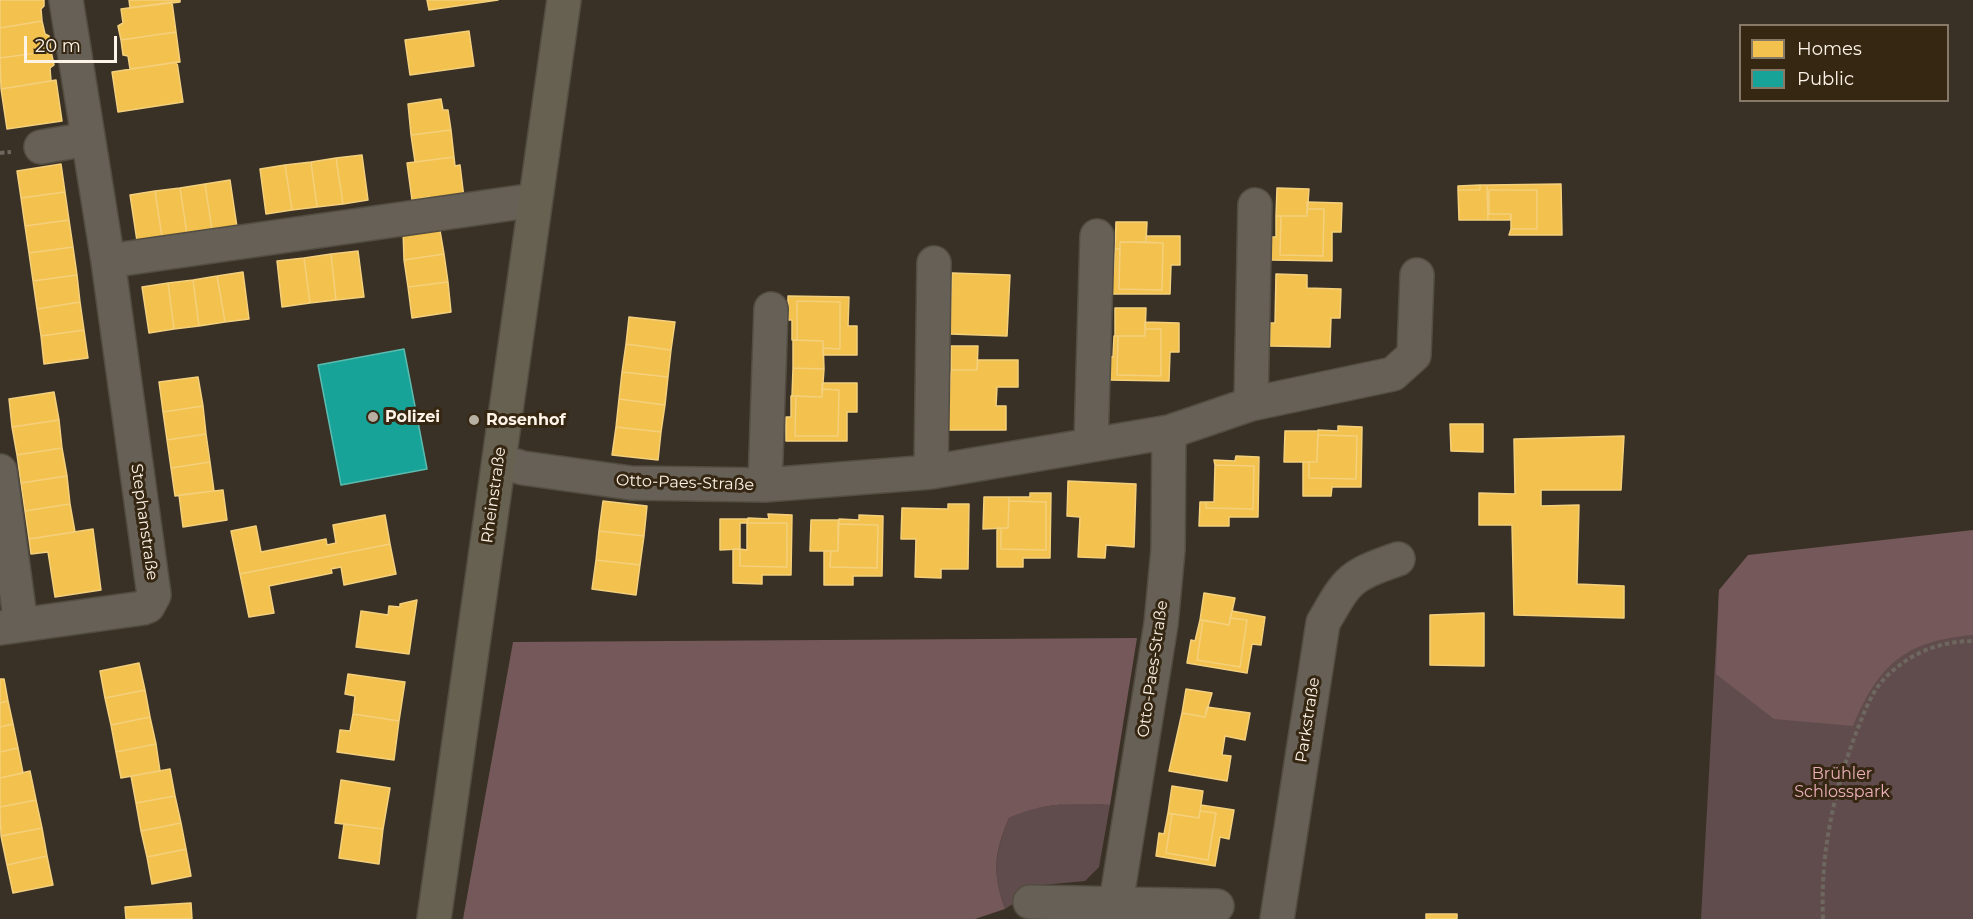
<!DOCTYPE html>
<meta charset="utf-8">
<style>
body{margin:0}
#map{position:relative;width:1973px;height:919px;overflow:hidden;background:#393125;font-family:Montserrat,sans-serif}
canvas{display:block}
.legend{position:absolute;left:1739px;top:24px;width:210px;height:78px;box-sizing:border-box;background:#362713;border:2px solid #867968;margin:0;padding:8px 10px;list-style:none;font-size:18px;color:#fdf3e7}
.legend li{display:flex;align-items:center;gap:12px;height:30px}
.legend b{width:30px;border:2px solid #867968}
.scale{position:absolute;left:24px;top:36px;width:93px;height:27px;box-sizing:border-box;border:3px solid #fdf3e7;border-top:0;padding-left:8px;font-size:18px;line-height:21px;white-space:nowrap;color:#fdf3e7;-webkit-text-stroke:4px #362713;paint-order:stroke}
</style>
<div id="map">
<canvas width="1973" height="919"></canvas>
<ul class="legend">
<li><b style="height:16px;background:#f2c14e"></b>Homes</li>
<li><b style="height:16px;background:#17a398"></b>Public</li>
</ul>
<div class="scale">20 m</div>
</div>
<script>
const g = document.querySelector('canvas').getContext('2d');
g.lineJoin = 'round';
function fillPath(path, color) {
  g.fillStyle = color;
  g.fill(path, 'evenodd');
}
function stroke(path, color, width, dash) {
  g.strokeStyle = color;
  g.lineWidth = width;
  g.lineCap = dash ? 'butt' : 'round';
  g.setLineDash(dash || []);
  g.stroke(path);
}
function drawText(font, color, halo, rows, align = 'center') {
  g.font = font + ' Montserrat,sans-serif';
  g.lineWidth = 6;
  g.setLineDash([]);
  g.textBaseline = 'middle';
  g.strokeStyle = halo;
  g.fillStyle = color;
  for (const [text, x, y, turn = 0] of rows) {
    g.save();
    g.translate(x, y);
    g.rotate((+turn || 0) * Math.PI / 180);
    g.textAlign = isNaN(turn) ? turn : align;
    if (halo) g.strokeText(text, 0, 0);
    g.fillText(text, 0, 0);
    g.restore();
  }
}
fillPath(new Path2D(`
 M1973,532V919H1701L1719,590Z
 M1070,803L1110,805L1099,867L1085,881L1042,885L1005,909C992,872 994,855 1009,818L1027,809Z`), '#614c4d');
fillPath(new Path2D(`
 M1973,530V635C1905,641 1879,664 1853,726L1774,719L1716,674L1719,590L1748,555Z
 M1137,638L1110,805C1075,803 1041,802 1009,818C994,854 992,872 1005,909L975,919H463L513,642Z`), '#74585a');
const homes = new Path2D(`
 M0,0H44V6L41,9L42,21L0,28Z
 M129,0H180V2L130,8Z
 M427,0H498L429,10Z
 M172,2L176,32L121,40L118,26L123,23L121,9Z
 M42,21L45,34L49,36L51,51L0,58V28Z
 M469,31L474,66L410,75L405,40Z
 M176,32L180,62L130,69L128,56L123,55L121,40Z
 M51,51L54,65L50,68L51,81L1,89L0,58Z
 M177,62L183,102L118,112L112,72Z
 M56,80L62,121L7,129L1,89Z
 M441,99L443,110H448L451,130L411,135L408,104Z
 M451,130L454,157L415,162L411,135Z
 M362,155L368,200L343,204L336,158Z
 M454,157L455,166L460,165L464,198L429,203V197L412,200L407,163Z
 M336,158L343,204L317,207L311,162Z
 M311,162L317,207L292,210L285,165Z
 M61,164L65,192L21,198L17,171Z
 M285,165L292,210L266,214L260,169Z
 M230,180L237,227L212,230L205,184Z
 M205,184L212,230L187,234L180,188Z
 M1561,184L1562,235H1509L1511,229H1537V190H1489V214H1511L1510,220H1488L1487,185Z
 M1480,185V190H1458V186Z
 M1480,185H1487L1488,220H1459L1458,190H1480Z
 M180,188L187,234L162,237L155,191Z
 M1277,188L1309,189L1307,216H1276Z
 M1489,190H1537V229H1511V214H1489Z
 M155,191L162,237L137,241L130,195Z
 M65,192L69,220L25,226L21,198Z
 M1307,202L1342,203L1341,232H1332V261L1271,260V237H1276V216H1281L1280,255L1323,256L1324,209H1307Z
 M1307,209H1324L1323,256L1280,255L1281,216H1307Z
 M69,220L73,247L29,253L25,226Z
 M1116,222H1147L1146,242H1120V249H1115Z
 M439,225L444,254L404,260L403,230Z
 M1146,236H1180V265H1171L1170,294H1110V270H1114L1115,249H1120L1119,289L1162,290L1163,243L1146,242Z
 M1120,242L1163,243L1162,290L1119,289Z
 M73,247L77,275L33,281L29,253Z
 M358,251L364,297L336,300L331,254Z
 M331,254L336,300L310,303L304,258Z
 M444,254L448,282L408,287L404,260Z
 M304,258L310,303L282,307L277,261Z
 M243,272L249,319L225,322L217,276Z
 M952,273L1010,275L1007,336L950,334Z
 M1276,274L1307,275V288L1341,289L1340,318H1331L1330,347L1270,346V323H1275Z
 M77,275L80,302L37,309L33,281Z
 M217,276L225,322L199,326L193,280Z
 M193,280L199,326L174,329L168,283Z
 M448,282L451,312L412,318L408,287Z
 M168,283L174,329L149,333L142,287Z
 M788,296L849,297L848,326H857V355H823V348L840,349V302L797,301V340H792V320H788Z
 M797,301L840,302V349L823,348V341L797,340Z
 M80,302L84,330L41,336L37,309Z
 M1115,308H1146L1145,336H1115Z
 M629,317L675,322L671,350L626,344Z
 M1145,322L1179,323V352H1170L1169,381L1108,380L1109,356L1113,357L1114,336H1118L1117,375L1161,376V329H1145Z
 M1145,329H1161V376L1117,375L1118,336H1145Z
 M84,330L88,358L44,364L41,336Z
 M793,340L823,341L824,369L793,368Z
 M626,344L671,350L668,377L622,372Z
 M951,346H978L977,370H951Z
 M978,360H1018V387H997L996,406H1006V430H947L951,370H977Z
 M793,368L824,369L822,397L792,396Z
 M622,372L668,377L665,405L619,399Z
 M198,377L203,406L163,412L159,382Z
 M822,383H857V412H847V441H786V417H791V396H796L795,436H838L839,390L822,389Z
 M822,389L839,390L838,436H795L796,396L822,397Z
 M54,392L59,420L12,427L9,399Z
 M619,399L665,405L661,432L616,427Z
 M203,406L206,434L167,440L163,412Z
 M59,420L62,448L17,455L12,427Z
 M1450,424H1483V452L1451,451Z
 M1338,426L1362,427L1361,487H1332L1331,496H1303V462H1309V478L1356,479L1357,436L1318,435V430L1338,431Z
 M616,427L661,432L658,460L612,455Z
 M1285,431H1318L1317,462H1284Z
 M206,434L210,462L171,468L167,440Z
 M1318,435L1357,436L1356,479L1309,478V462H1317Z
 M1624,436L1621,490H1541V506L1579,505L1577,584L1624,586V618L1514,615L1512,525H1479V493L1515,494L1514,439Z
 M62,448L67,476L21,483L17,455Z
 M1236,456L1259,457L1258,517H1229V526H1199L1200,502H1206V508L1253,509L1254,466L1215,465L1214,460L1235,461Z
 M210,462L214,491L175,496L171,468Z
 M1215,465L1254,466L1253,509L1206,508V502H1214Z
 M67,476L70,504L25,511L21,483Z
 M1068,481L1136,484L1134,547L1106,545L1105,558L1078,557L1080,517L1067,516Z
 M223,490L227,520L183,527L179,495Z
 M1030,493H1051L1050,558H1023V567H997V528H1001V549L1046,550V502L1009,501V497H1030Z
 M984,497H1009L1008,528L983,529Z
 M603,501L647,506L644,536L599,531Z
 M1009,501L1046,502V550L1001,549V528H1008Z
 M70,504L75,532L29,539L25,511Z
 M948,504H969L968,569H941V578L915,577L916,539H901L902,508L948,509Z
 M768,514L792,515L791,575H762V584L733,583V549H740V566L787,567V523H747L748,518L769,519Z
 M385,515L390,544L240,574L231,531L256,526L261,552L326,539L327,545L336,543L333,525Z
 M859,515L883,516L882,576H853V585H824V551H831L830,567L877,568L878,525L838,524L839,519L859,520Z
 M720,519H748L747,523H740V549L720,550Z
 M811,520H839L838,551H810Z
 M747,523H787V567L740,566V549L747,550Z
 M838,524L878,525L877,568L830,567L831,551H838Z
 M93,529L101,590L55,597L48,552L31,554L29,539Z
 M599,531L644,536L640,565L596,560Z
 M390,544L396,574L344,585L341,567L331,569L332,573L269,586L274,613L249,617L240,574Z
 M596,560L640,565L636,595L592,589Z
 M1204,593L1235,598L1229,625L1200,620Z
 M417,600L409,654L356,647L361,611L388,615L389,606L400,607V604Z
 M1232,611L1265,617L1261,645L1252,644L1247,673L1187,663L1191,640L1195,641L1200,620H1203L1197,660L1240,667L1247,620L1230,618Z
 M1484,613V666L1430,665V615Z
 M1230,618L1247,620L1240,667L1197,660L1203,620L1229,625Z
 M139,663L145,690L105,698L100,671Z
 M348,674L405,682L399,721L353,714L355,696L345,694Z
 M0,679H4L8,701L0,703Z
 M1186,689L1212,693L1205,717L1182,713Z
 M145,690L150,717L111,725L105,698Z
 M8,701L13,724L0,727V703Z
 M1207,707L1250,713L1245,740L1225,736L1222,755L1231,756L1227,781L1169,771L1182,713L1205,717Z
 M353,714L399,721L394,760L337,752L340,730L350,731Z
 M150,717L156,744L116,752L111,725Z
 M13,724L18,748L0,752V727Z
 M156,744L160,771L121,778L116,752Z
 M18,748L23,773L0,778V752Z
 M170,769L175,796L136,803L131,776Z
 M30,771L36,800L0,807V778Z
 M341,780L390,788L383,829L335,823Z
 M1172,786L1203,791L1199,818L1168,813Z
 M175,796L181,823L141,831L136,803Z
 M36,800L42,828L1,836L0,807Z
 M1201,805L1234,810L1229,839L1220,837L1215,866L1156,856L1159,833L1164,834L1168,813L1172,814L1166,853L1208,860L1216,813L1200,811Z
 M1200,811L1216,813L1208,860L1166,853L1172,814L1199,818Z
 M181,823L186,849L147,857L141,831Z
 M344,824L383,829L379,864L339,858Z
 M42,828L47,856L7,865L1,836Z
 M186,849L191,876L152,884L147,857Z
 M47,856L53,885L13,893L7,865Z
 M191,903L192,919H126L125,907Z
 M1426,914H1457V919H1426Z`);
fillPath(homes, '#f2c14e');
stroke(homes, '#f5d07c', 1.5);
const public = new Path2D(`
 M404,349L427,469L341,485L318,365Z`);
fillPath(public, '#17a398');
stroke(public, '#5cbbb0', 1.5);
const minor = new Path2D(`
 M41,147L88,139
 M108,261L535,200
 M1251,404L1255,205
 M1091,444L1097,236
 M499,461L523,468L631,483L765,485L931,472L1169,432L1251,404L1393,374L1414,355L1417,275
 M0,471L21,625
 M931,472L934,263
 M765,485L771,309
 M0,628L143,608L148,606L154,595L108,261L66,0
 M1030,902L1217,906
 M1116,903L1161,624L1168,550L1169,432
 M1277,919L1323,623C1348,579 1349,576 1398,559`);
const major = new Path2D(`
 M434,919L564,0`);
stroke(minor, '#534d42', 36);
stroke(major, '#534d42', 36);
stroke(new Path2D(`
 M0,153L11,152
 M1823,919C1820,853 1834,789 1858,728C1865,710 1873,689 1887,676C1910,653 1941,641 1973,641`), '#6d675f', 4, [4.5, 3]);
stroke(minor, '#666057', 33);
stroke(major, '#666150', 33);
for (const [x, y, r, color] of [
 [373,417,6,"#b8afa3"],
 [474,420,6,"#b8afa3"]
]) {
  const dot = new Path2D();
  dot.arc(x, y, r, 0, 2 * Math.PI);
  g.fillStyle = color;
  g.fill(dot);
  stroke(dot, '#362713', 2);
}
drawText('bold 16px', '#fdf3e7', '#362713', [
 ["Polizei",385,417],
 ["Rosenhof",486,420]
], 'left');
drawText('16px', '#fdf3e7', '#362713', [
 ["Otto-Paes-Straße",685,483,2],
 ["Rheinstraße",494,495,-82],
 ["Stephanstraße",144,522,82],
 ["Otto-Paes-Straße",1153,669,-82],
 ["Parkstraße",1308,720,-81]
]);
drawText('16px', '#ecb0b9', '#362713', [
 ["Brühler",1842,774],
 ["Schlosspark",1842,792]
]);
</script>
